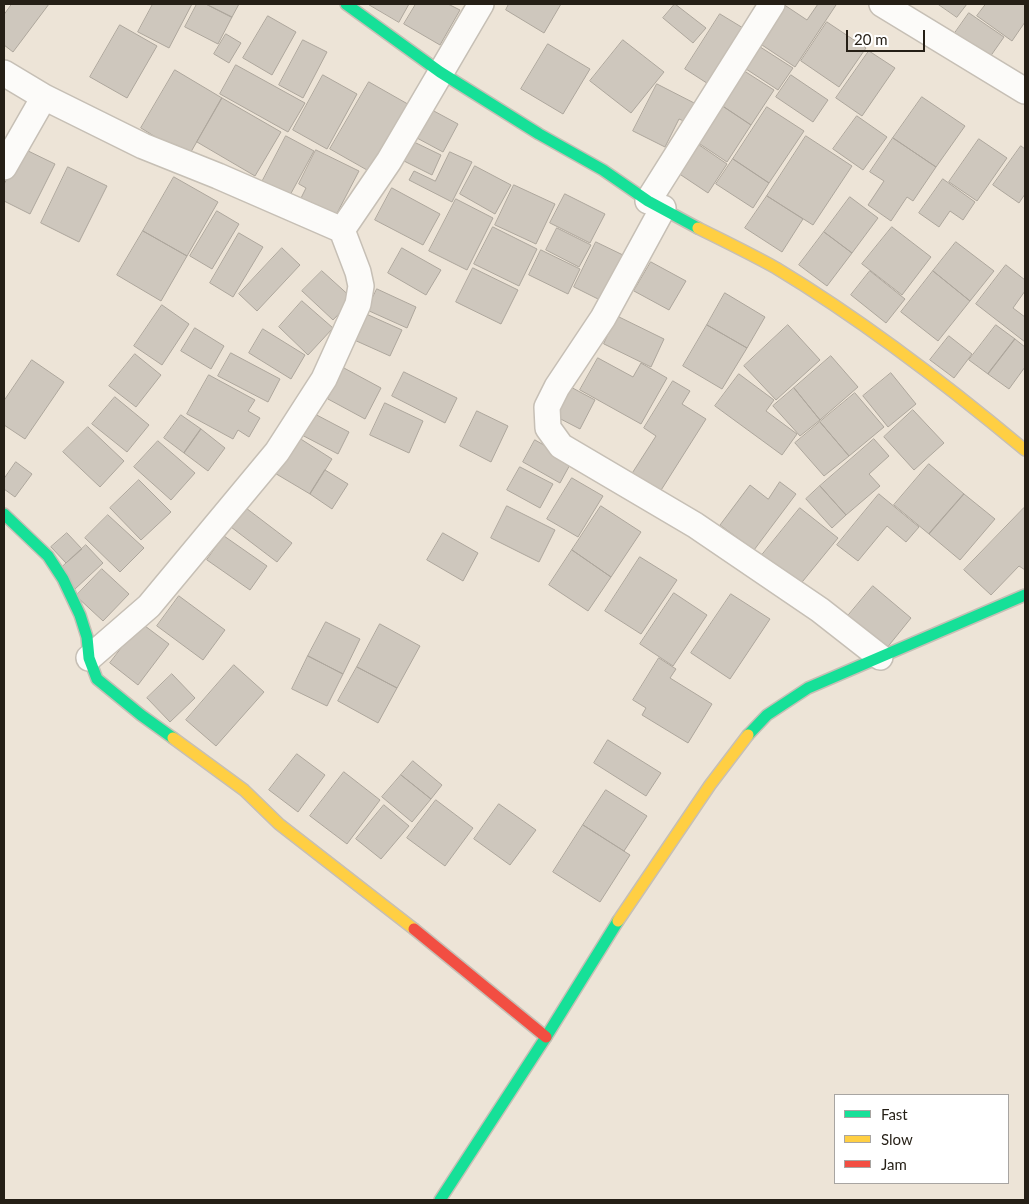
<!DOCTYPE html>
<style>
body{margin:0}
#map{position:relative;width:1029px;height:1204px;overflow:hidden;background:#ede4d7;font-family:Lato,sans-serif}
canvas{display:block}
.frame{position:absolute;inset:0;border:5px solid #251f16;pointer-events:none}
.legend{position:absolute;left:834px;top:1094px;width:175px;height:90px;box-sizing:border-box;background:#fff;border:1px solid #a8a5a2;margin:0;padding:6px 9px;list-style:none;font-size:15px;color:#251f16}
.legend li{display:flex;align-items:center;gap:10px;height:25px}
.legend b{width:25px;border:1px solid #a8a5a2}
.scale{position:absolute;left:846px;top:30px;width:79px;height:22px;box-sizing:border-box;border:2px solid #251f16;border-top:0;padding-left:6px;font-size:15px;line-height:18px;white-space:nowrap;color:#251f16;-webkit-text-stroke:4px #fff;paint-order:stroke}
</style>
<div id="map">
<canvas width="1029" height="1204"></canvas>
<div class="frame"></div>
<ul class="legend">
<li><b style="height:6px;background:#16e098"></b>Fast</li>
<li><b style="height:6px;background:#ffcf43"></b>Slow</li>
<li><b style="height:6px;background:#f24e42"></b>Jam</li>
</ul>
<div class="scale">20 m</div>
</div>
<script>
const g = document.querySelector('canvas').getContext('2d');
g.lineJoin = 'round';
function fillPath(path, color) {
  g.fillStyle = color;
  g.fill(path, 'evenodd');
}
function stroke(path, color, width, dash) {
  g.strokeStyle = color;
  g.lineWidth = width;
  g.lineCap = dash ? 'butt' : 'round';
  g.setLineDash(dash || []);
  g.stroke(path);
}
const building = new Path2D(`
 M12,4H49L13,52L4,45V15Z
 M153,4H192L169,48L138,32Z
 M197,4H206L232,17L218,44L185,27Z
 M206,4H239L232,17Z
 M368,4H409L399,22Z
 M416,4H448L460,10L440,45L404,24Z
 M509,4H561L544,33L506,10Z
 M675,4L706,28L693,43L663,18Z
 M783,4L807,20L818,4H833L836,5L795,67L753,39Z
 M938,4H967L957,17Z
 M986,4H1025V22L1012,41L977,16Z
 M969,13L1004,37L985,64L950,40Z
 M720,14L748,31L713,87L685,69Z
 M268,16L296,32L272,75L243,58Z
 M827,22L866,48L839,87L801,61Z
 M120,25L157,46L127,98L90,77Z
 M226,34L241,43L229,63L214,54Z
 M303,40L327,52L303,98L279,85Z
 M623,40L664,72L631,113L590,81Z
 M754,43L793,68L778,90L740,65Z
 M548,44L590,69L563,114L521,89Z
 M869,51L895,68L862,116L836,98Z
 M236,65L305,103L288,132L220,94Z
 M738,67L774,90L751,125L715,101Z
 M175,70L222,98L188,157L141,128Z
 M323,75L357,94L327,149L293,130Z
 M791,75L828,100L813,122L776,97Z
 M369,82L413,107L374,174L330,149Z
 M657,84L702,107L693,125L679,119L665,147L633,131Z
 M922,97L965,126L936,167L893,138Z
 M222,98L281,132L255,176L197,142Z
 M715,101L751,125L727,162L691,138Z
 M767,107L804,131L769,183L733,159Z
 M432,110L458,124L443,152L417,138Z
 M857,116L887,137L863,170L833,149Z
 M286,136L314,151L289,197L262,182Z
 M806,136L852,166L813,225L767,196Z
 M893,138L936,167L913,201L907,197L891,221L868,205L884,181L870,172Z
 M979,139L1007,158L977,201L949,182Z
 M692,140L727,164L708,193L672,169Z
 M414,142L441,155L432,175L404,161Z
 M1021,146L1025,149V194L1019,203L993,185Z
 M22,148L55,164L30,214L4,201V185Z
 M316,150L359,171L335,217L300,200L306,188L299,184Z
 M450,152L472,162L452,202L409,180L414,171L435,181Z
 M733,159L769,183L753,208L716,184Z
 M475,166L511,185L495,214L460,194Z
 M68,167L107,186L79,242L41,223Z
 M174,177L218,202L187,256L143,231Z
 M943,179L975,202L963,220L950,211L939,227L919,213Z
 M514,185L555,204L536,244L495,225Z
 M392,188L440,214L423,245L375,220Z
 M565,194L605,214L590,243L550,223Z
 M767,196L803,219L782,252L745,228Z
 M850,197L878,218L852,253L824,232Z
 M456,199L493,218L467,270L429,251Z
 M217,211L239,224L212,269L190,256Z
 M493,227L537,249L519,286L474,264Z
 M892,227L931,257L902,295L862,264Z
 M557,228L591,245L579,267L546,250Z
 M143,231L187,256L161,301L117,275Z
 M824,232L852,253L827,286L799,265Z
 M239,233L263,247L233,297L210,283Z
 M596,242L625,256L604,302L574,287Z
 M956,242L994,271L970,301L933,271Z
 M282,248L300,265L257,311L239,294Z
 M402,248L441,270L426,295L388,273Z
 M541,250L580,269L568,294L529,275Z
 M651,262L686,281L669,310L634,291Z
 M1006,265L1025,280V291L1013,308L1025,317V342L976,304Z
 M473,268L518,290L501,324L456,302Z
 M322,271L353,299L333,320L302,291Z
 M870,271L905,299L886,323L851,295Z
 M933,271L970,301L938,341L901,312Z
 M377,289L416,307L407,328L367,310Z
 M725,293L765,317L747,348L707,325Z
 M302,301L333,328L308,355L279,327Z
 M162,305L189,324L162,365L134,346Z
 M364,313L402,330L390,356L352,339Z
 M617,316L664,339L651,367L604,344Z
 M707,325L747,348L722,389L683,366Z
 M788,325L820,360L776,400L744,366Z
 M996,325L1015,339L988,374L969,360Z
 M195,328L224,346L211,369L181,351Z
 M263,329L305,355L291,379L249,353Z
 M949,336L972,354L954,378L930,360Z
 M1015,339L1025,347V367L1009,389L988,374Z
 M231,353L280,379L268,402L218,376Z
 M135,354L161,375L136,407L109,386Z
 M831,356L858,387L820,420L794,388Z
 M598,358L633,377L641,363L667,378L641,424L580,390Z
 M32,360L64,382L25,439L4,425V401Z
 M344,368L381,388L365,419L328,399Z
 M404,372L457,398L445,423L392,396Z
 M891,373L916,404L888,427L863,396Z
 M739,374L774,400L766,411L797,434L782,455L715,406Z
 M209,375L255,400L248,411L260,418L249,437L238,430L233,439L187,414Z
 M673,381L690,391L682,404L706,419L658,495L629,478L656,436L644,428Z
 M567,385L595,400L580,429L551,414Z
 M794,388L820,420L800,436L773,406Z
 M855,393L884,427L849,456L820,422Z
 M115,397L149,425L127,452L92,424Z
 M385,403L423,421L409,453L370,435Z
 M913,410L944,443L914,470L884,437Z
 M477,411L508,426L491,462L460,446Z
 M311,412L349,432L338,454L300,434Z
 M181,415L201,429L184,453L164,438Z
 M820,422L849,456L824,476L795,443Z
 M88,427L124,461L100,487L63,452Z
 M201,429L225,448L208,471L184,453Z
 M296,436L332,459L310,494L273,472Z
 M874,439L889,456L869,474L880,486L846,515L820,486Z
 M535,440L572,461L560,483L523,462Z
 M158,441L195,473L171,500L134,467Z
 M16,462L32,474L15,497L4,489V479Z
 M929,464L964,494L929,534L894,505Z
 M520,467L553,484L540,508L507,490Z
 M325,470L348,484L332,509L310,494Z
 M572,478L603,496L578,537L547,519Z
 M139,480L171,512L141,540L110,508Z
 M780,482L796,494L754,550L720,525L750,485L768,499Z
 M820,486L846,515L832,528L806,499Z
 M879,494L919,527L906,542L887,526L858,561L837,545Z
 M964,494L995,519L960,560L929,534Z
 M242,505L292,543L277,562L227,524Z
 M507,506L555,530L539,562L491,538Z
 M601,506L641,532L611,577L572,550Z
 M800,508L838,538L794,592L773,563L762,555Z
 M1024,508L1025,510V570L1019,566L991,595L964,570Z
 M108,515L144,548L120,572L85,538Z
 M67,533L82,549L66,563L51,547Z
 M443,533L478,553L463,581L427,560Z
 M224,536L267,566L250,590L207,560Z
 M86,545L103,563L75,589L59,570Z
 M572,550L611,577L588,611L549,585Z
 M640,557L677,580L641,634L605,611Z
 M102,569L129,594L103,621L76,596Z
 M873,586L911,618L886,649L847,617Z
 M674,593L707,615L673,666L640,644Z
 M731,594L770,619L730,679L691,653Z
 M179,596L225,630L203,660L157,626Z
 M326,622L360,639L343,674L308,656Z
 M141,623L169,644L138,685L110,663Z
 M380,624L420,646L397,688L357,667Z
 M308,656L343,674L327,706L292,689Z
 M659,658L676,669L670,678L712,704L688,743L642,715L646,708L633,700Z
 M234,665L264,692L216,746L186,720Z
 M357,667L397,688L378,723L338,701Z
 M172,674L195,698L170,722L147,698Z
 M608,740L661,773L646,796L594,763Z
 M297,754L325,775L298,812L269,790Z
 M413,761L442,785L431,799L401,775Z
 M344,772L380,800L347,844L310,816Z
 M401,775L431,799L412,822L382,797Z
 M606,790L647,816L624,851L583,825Z
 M436,800L473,828L445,866L407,838Z
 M499,804L536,830L510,865L474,839Z
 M384,805L409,826L381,859L356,839Z
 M583,825L630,855L600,902L553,872Z`);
fillPath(building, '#cec7bd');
stroke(building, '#ada69c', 1);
const street = new Path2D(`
 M882,4L1025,91
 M4,73L44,97L143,146L218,176L342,230L389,161L481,4
 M4,167L44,97
 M648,201L772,4
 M663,208L603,318L557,387L547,407L548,428L561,446L695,525L820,610L880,657
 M89,658L149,606L277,452L324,379L358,304L361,286L358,272L342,230`);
const fast = new Path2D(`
 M346,4L440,72L539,134L603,170L648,201L698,228
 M4,514L48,556L63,579L80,615L87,637L89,658L97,679L141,715L173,738
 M748,735L767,715L808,688L1025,595
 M440,1200L546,1037L618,921`);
const slow = new Path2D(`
 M698,228C724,241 751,254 776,268C864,321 946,384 1025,450
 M173,738L244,790L279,824L414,929
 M618,921L710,785L748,735`);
const jam = new Path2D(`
 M414,929L546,1037`);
stroke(street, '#c6bfb5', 28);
stroke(fast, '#c6bfb5', 14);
stroke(slow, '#c6bfb5', 14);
stroke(jam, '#c6bfb5', 14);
stroke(street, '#fcfbf9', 25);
stroke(fast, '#16e098', 11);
stroke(slow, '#ffcf43', 11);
stroke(jam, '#f24e42', 11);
</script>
